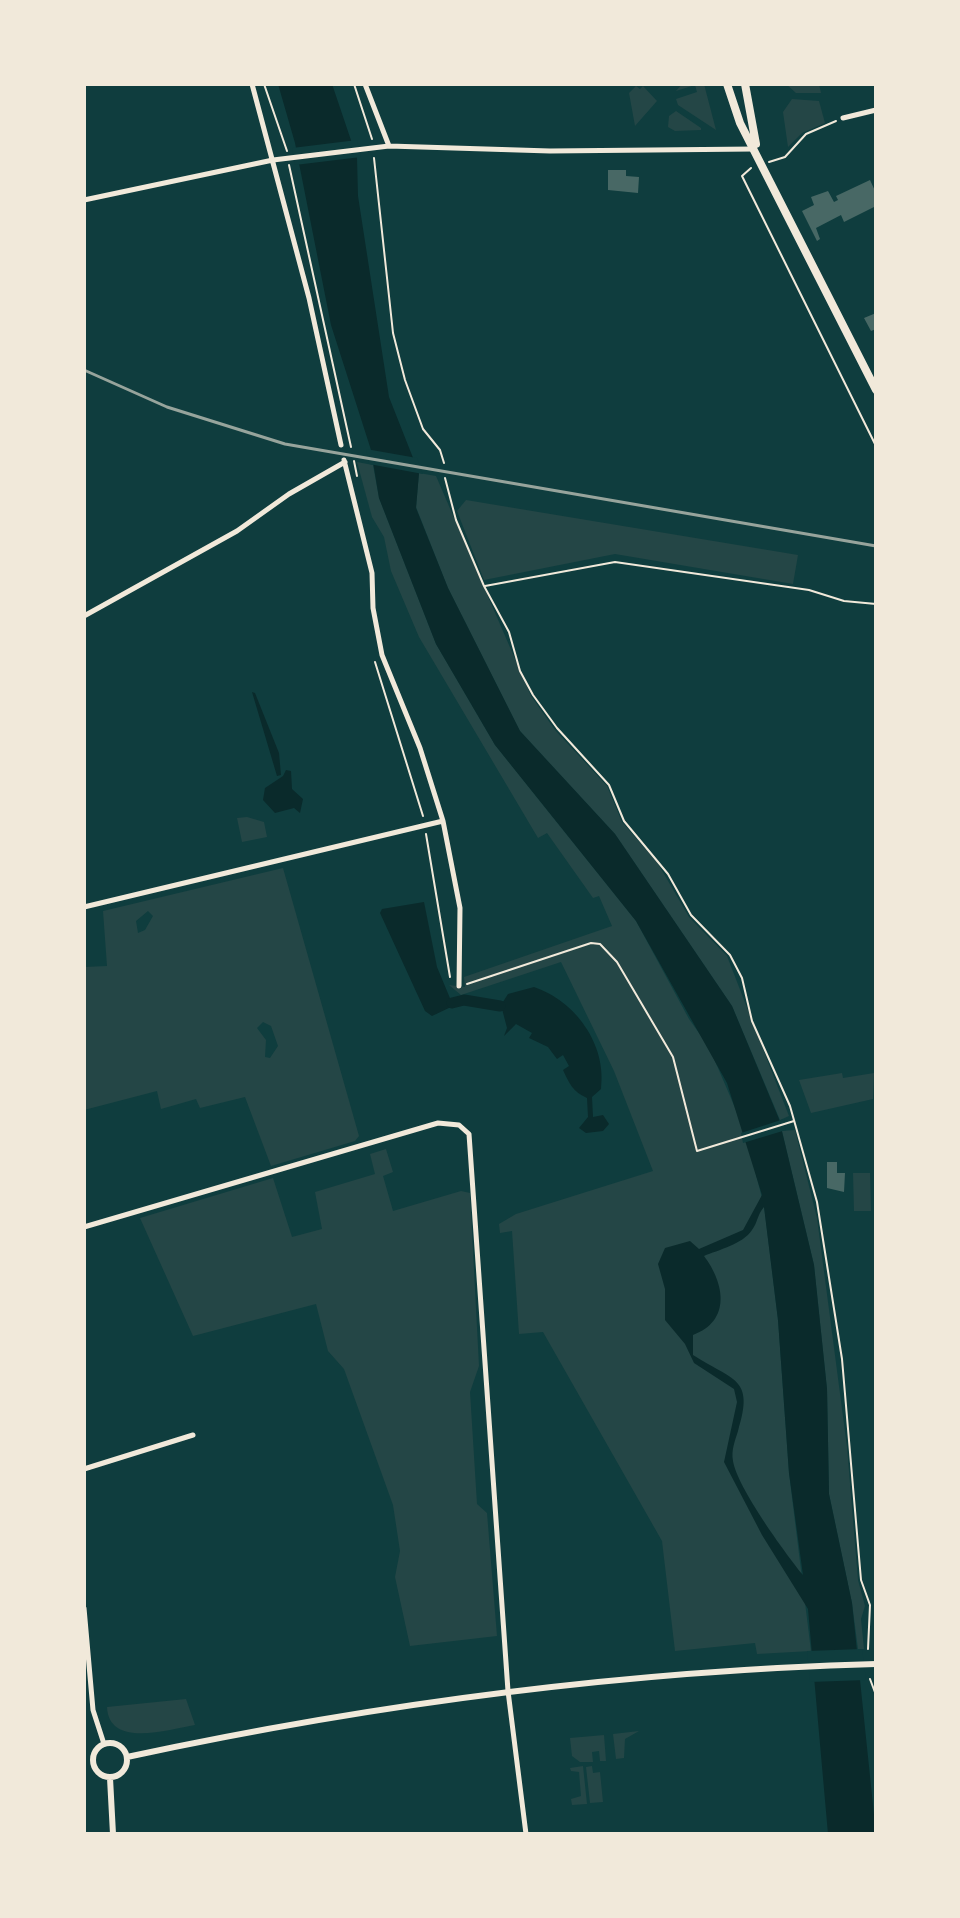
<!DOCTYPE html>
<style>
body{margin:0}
#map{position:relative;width:960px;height:1918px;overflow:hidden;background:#0f3d3e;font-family:"Roboto Condensed",sans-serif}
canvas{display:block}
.frame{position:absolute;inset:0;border:86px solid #f1e9da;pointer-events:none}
</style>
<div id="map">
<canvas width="960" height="1918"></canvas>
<div class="frame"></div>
</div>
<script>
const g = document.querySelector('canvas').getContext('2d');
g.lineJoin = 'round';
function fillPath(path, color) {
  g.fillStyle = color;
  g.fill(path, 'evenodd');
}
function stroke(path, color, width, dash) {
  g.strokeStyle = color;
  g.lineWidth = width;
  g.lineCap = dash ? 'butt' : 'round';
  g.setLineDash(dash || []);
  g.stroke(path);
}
fillPath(new Path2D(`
 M682,84H704L716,130L678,105L676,99L697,92L695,85L676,91Z
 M786,84H819L821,93H796Z
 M636,86L640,89L643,86L657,101L635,126L629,93Z
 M792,99L819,101L825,123L802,133L788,147L783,112Z
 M676,111L701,128V130L675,131L668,127L669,116Z
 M357,462L373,465L379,498L436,644L495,745L636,921L689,1019L709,1047L745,1131L764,1206L778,1320L789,1473L811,1651L757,1654L755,1643L675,1651L662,1541L543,1332L519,1334L512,1231L500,1233L499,1224L516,1214L653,1171L614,1071L561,962L461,995L449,985L465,987L464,977L612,926L599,896L593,898L547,833L538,838L419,637L391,571L384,537L372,517Z
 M419,473L436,476L531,696L555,730L607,786L622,822L657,862L689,917L727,956L789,1116L780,1120L732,1006L615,834L520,731L448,588L416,507Z
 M466,500L798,555L793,584L615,554L484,580L457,511Z
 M247,817L264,822L267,837L242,842L237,818Z
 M283,868L359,1136L355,1141L271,1166L245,1097L200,1108L196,1099L161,1109L157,1091L84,1110V967L107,966L103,911ZM148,911L153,916L145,930L138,933L136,921ZM263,1022L271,1026L278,1046L270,1058L265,1057L266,1040L257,1028Z
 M842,1073L843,1078L874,1073L873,1099L811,1113L799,1080Z
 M795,1130L817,1218L847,1447L858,1580L865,1606L861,1619L864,1649H858L852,1603L829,1494L827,1389L814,1265L782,1131Z
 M386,1149L393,1172L383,1176L393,1211L461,1191L470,1193L479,1366L470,1392L477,1504L487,1513L497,1636L410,1646L395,1577L400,1551L393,1505L344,1369L328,1351L316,1304L193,1336L140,1218L273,1178L292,1237L322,1229L315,1192L375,1174L370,1154Z
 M853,1173H870L871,1211H854Z
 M186,1699L195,1725C169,1729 109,1749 107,1707Z
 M639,1731L625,1739L624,1758L616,1759L613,1734Z
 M604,1735L606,1761H600L599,1751L592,1752L593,1762H580L572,1756L570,1738Z
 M583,1766L587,1804L572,1805L571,1799L581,1796L579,1772L571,1771L570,1768Z
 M592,1766L593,1773L600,1772L603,1802L590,1803L586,1767Z`), '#244646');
fillPath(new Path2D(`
 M278,84H332L357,158L358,196L389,397L419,473L416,508L448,588L520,731L615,834L732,1006L779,1119L814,1265L827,1389L829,1494L852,1603L876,1834H828L808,1609L762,1535L724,1462L737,1402L734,1389L694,1363L685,1344L665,1320V1289L658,1264L665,1248L690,1241L699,1249L743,1230L762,1195L727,1083L636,921L495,745L436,644L379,498L371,450L331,325L295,143ZM764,1207L778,1320L789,1473L803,1575C785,1553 737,1487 733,1461C731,1450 735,1441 738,1431C755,1377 733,1381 693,1355V1335C731,1321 725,1284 704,1256C718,1250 743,1244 752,1230C758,1222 757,1215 764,1207Z
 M252,692L255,693L279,753L281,775L277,776Z
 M286,770L291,771L292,789L303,799L300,813L294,808L275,813L263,800L265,788L283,776Z
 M424,902L437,967L452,1003L451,1007L432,1016L425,1011L380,913L382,909Z
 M534,987C575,1001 607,1044 601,1089L592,1097L593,1117L603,1115L609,1124L603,1131L586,1133L579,1128L588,1117L587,1098C573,1092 569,1083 563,1070L569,1066L563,1055L557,1059L548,1047L529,1038L532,1033L516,1024L504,1036L507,1028L501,1005L508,994Z`), '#0a2a2b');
fillPath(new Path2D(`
 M357,140L361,157L295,165L292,148Z
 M366,449L417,458L423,474L369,464Z
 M784,1119L786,1130L743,1143L741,1133Z
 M862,1649L866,1680L810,1682L807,1651Z`), '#0f3d3e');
stroke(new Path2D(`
 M452,1003L464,1000L500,1006`), '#0a2a2b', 11);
fillPath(new Path2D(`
 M608,170H626V176L639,177L638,193L608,190Z
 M870,180L876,193V206L844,222L841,215L816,228L820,239L817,241L802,211L814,205L811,197L828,191L834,202L838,200L836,196Z
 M876,313V329L871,331L864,318Z
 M827,1162H837V1173H845L844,1192L827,1188Z`), '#486865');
stroke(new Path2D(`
 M264,84L287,151
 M354,84L372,139
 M374,158L393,333L405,380L423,429L440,450L444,463
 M769,162L785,157L806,134L836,121
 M289,165L351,447
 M751,168L742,176L876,446
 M354,461L357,476
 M445,478L456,520L484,586L509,632L520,671L533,695L557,728L609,785L624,821L668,874L691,915L730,955L742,978L752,1021L790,1106L817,1202L842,1359L861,1580L870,1605L868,1649
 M485,586L615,562L809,590L844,601L876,604
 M375,662L423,816
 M426,834L450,977
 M467,984L591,943L600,944L617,962L673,1057L697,1151L794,1121
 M870,1679L876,1695`), '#f1e9da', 2);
stroke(new Path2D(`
 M252,84L309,298L341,445
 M365,84L389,146
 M843,118L876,110
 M84,200L273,160L389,146L550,151L754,149
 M344,460L372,573L373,608L382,655L420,748L443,821L460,908L459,986
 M84,616L237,531L289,494L345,462
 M84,907L443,821
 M84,1227L438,1123L459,1125L469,1134L508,1691L526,1834
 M84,1469L193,1435
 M84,1608L93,1710L104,1744`), '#f1e9da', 5);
stroke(new Path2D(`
 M93 1760a17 17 0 1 1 34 0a17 17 0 1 1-34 0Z
 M127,1757C373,1704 624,1671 876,1664
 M110,1778L113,1834`), '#f1e9da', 6);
stroke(new Path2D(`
 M727,84L740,123L876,390
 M745,84L756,144`), '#f1e9da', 8);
stroke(new Path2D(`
 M84,370L167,407L285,444L876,546`), '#97a49c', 3);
</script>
